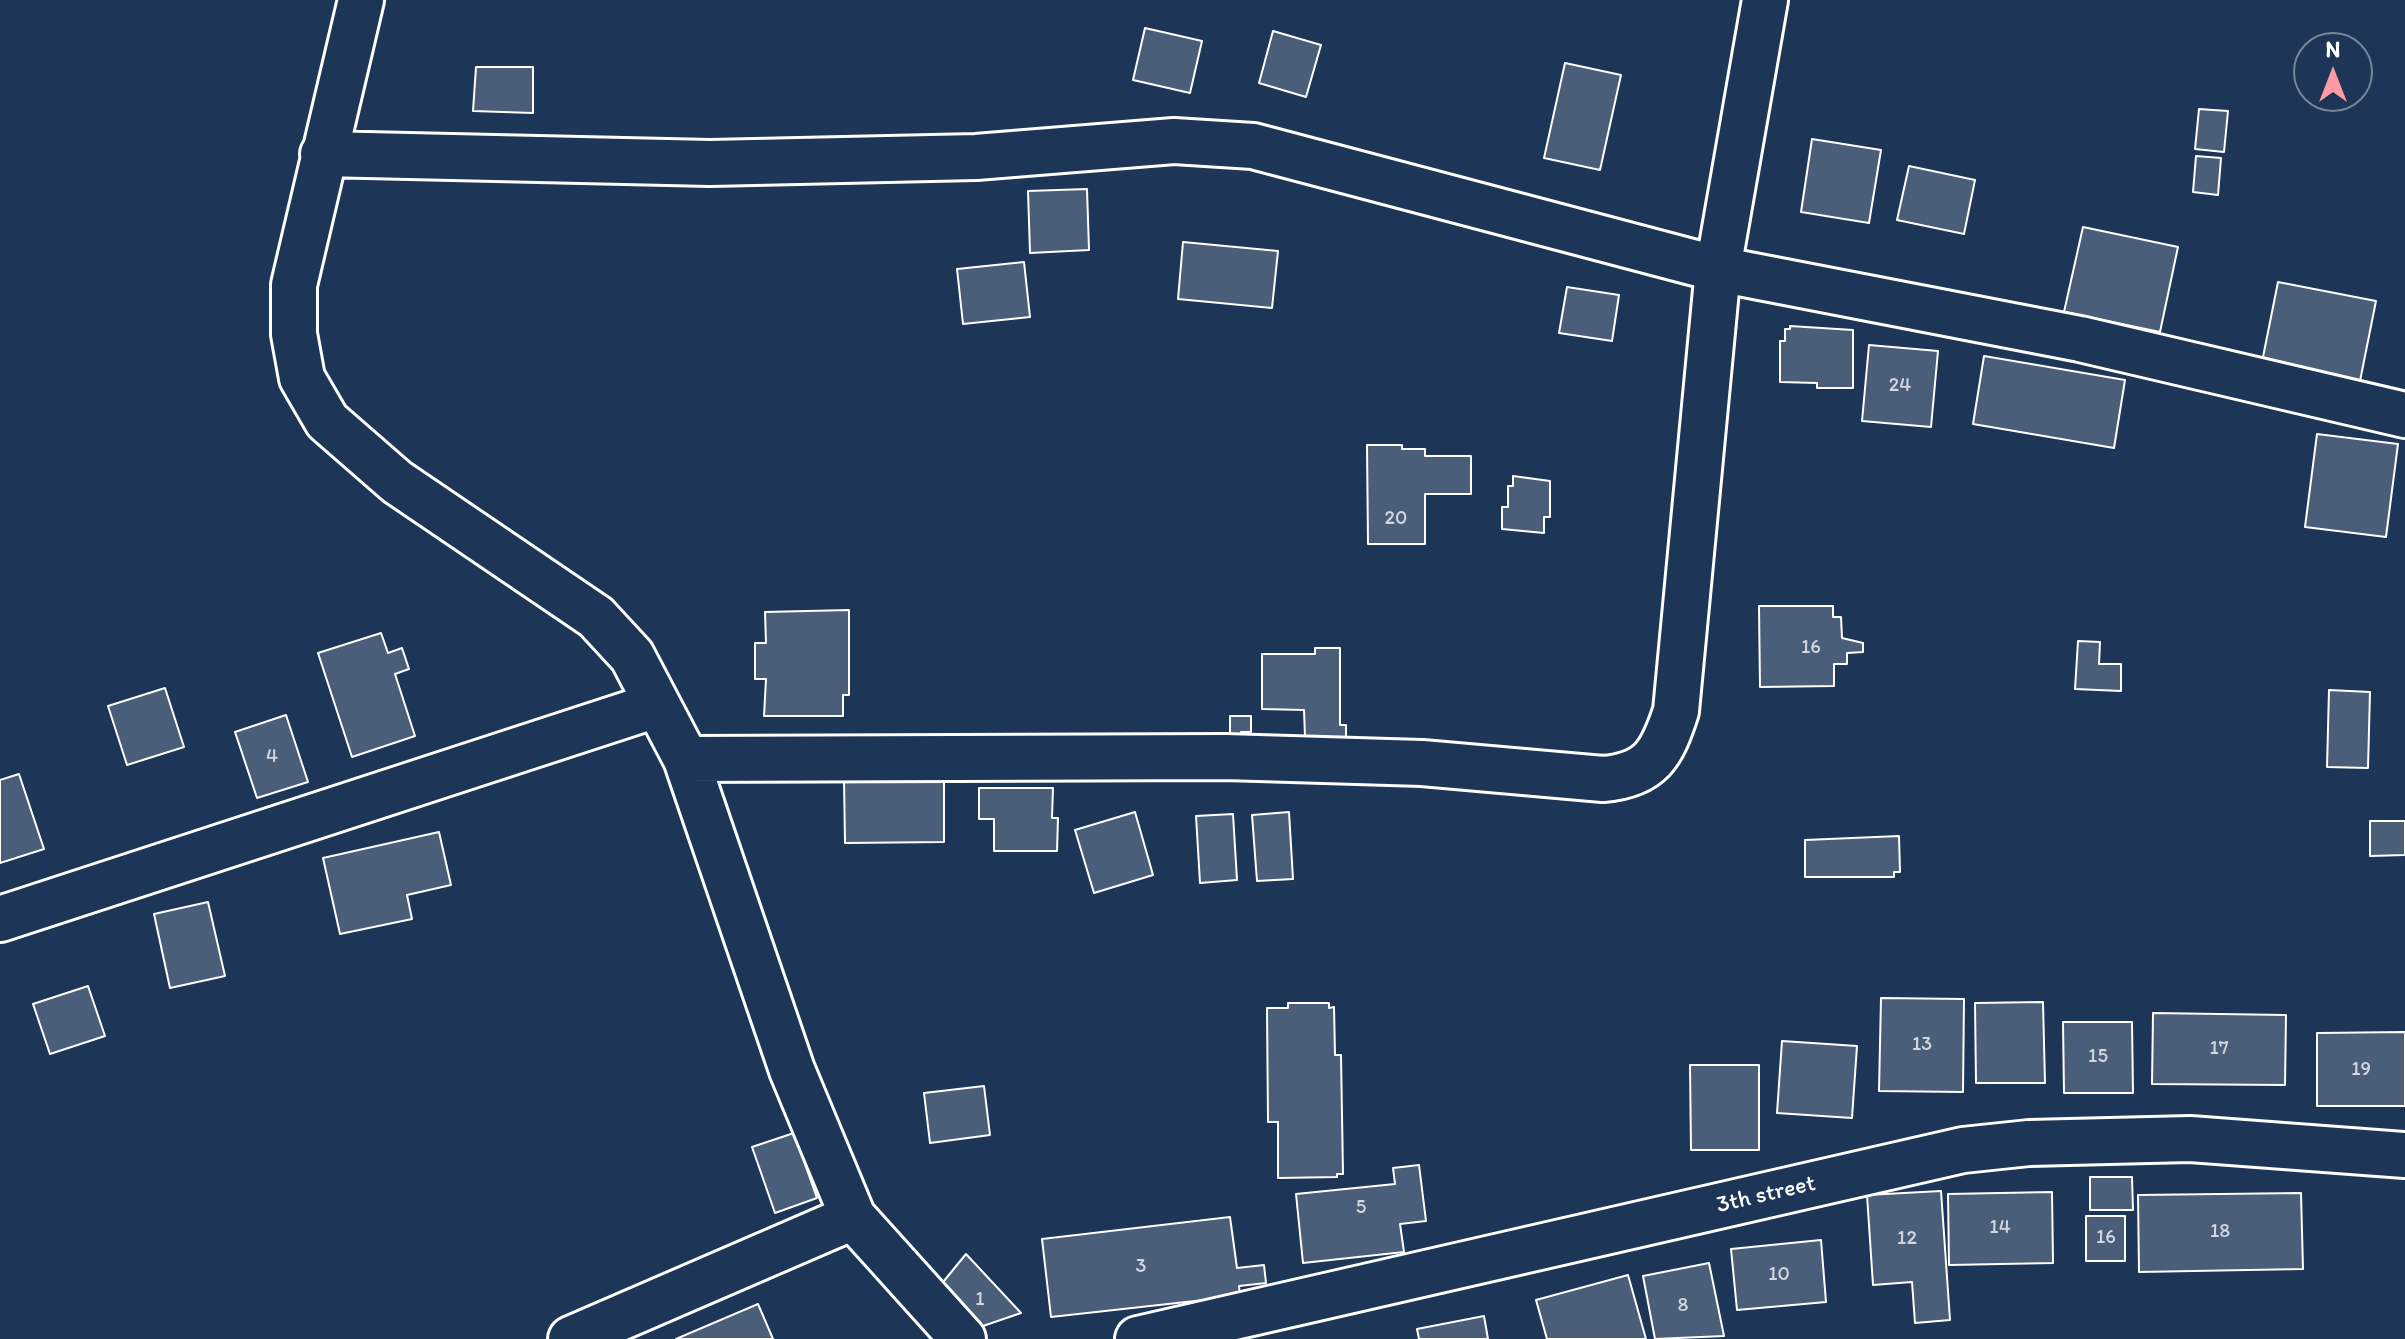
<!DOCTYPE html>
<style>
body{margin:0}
#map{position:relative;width:2405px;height:1339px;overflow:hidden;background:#1d3557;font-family:Itim,sans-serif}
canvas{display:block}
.north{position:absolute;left:2293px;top:32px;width:80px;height:80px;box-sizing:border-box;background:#1d3557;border:2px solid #77869a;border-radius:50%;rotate:0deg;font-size:22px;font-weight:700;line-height:32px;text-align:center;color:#fff}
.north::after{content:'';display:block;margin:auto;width:28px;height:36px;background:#ff9aa2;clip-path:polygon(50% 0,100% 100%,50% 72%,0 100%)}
</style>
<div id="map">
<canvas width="2405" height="1339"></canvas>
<div class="north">N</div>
</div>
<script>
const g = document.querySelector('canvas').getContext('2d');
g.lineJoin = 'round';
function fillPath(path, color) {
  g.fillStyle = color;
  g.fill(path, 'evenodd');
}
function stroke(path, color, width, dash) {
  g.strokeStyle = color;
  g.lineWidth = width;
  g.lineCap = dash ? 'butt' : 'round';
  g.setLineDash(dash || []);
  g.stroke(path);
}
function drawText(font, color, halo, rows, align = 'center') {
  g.font = font + ' Itim,sans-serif';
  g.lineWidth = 6;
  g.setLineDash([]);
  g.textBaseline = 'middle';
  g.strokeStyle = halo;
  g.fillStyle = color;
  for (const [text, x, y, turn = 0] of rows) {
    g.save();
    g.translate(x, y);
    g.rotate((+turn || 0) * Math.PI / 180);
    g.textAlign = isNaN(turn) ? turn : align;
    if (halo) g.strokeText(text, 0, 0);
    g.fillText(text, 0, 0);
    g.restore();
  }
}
const building = new Path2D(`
 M1145,28L1202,41L1190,93L1133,80Z
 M1273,31L1321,45L1306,97L1259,83Z
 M1565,63L1621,75L1600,170L1544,158Z
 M476,67H533V113L473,111Z
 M2199,109L2228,111L2224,152L2195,149Z
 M1812,139L1881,150L1869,223L1801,212Z
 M2196,156L2221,158L2218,195L2193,192Z
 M1909,166L1975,180L1964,234L1897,220Z
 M1087,189L1089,250L1030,253L1028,191Z
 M2083,227L2178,247L2160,332L2064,312Z
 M1183,242L1278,251L1272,308L1178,299Z
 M1024,262L1030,317L963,324L957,269Z
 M2278,282L2376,301L2360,381L2262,362Z
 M1567,287L1619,295L1612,341L1559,333Z
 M1790,326L1853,330V388H1817V383L1780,382V341H1785V329H1790Z
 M1869,345L1938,351L1931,427L1862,421Z
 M1984,356L2125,380L2114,448L1973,424Z
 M2317,434L2398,444L2386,537L2305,527Z
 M1367,445H1402V449H1425V456H1471V494H1425V544H1368Z
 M1513,476L1550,481V517H1544V533L1502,529V507H1508V486H1513Z
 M1759,606H1833V617H1841L1842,638L1863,643V652L1847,653V664H1834V686L1760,687Z
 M849,610V695H843V716H764L766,679H755V643H766L765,612Z
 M381,633L388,653L402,648L409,669L395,674L415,736L352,757L318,653Z
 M2078,641L2100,642L2099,664H2121V691L2075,689Z
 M1315,648H1340V725H1346V737H1305L1304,710L1262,709V654H1315Z
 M165,688L184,747L127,765L108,706Z
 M2329,690L2370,692L2368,768L2327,767Z
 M286,715L308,782L257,798L235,732Z
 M1230,716H1251V732H1241V747H1230Z
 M19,774L44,849L0,863V780Z
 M944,777V842L845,843L844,778Z
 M979,788H1053L1052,818H1058L1057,851H994V819H979Z
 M1135,812L1153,875L1094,893L1075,830Z
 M1289,812L1293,879L1257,881L1252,815Z
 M1233,814L1237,880L1200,883L1196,816Z
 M2370,821H2405V855L2370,856Z
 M439,832L451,885L407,895L412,919L340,934L323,858Z
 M1899,836L1900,872H1894V877H1805V840Z
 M208,902L225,976L170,988L154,914Z
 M88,986L105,1036L50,1054L33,1004Z
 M1881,998L1964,999L1963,1092L1879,1091Z
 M2043,1002L2045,1083H1976L1975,1003Z
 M1288,1003H1329V1008L1334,1007L1335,1055H1341L1343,1174H1337V1177L1278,1178V1122H1268L1267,1008H1288Z
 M2153,1013L2286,1015L2285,1085L2152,1084Z
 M2063,1022H2132L2133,1093H2064Z
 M2405,1032V1106H2317V1033Z
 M1782,1041L1857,1046L1852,1118L1777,1113Z
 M1690,1065H1759V1150H1691Z
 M984,1086L990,1135L930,1143L924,1093Z
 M794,1133L817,1198L775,1213L752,1147Z
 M1419,1165L1426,1221L1400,1224L1404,1252L1303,1263L1296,1194L1395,1184L1393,1168Z
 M2090,1177H2132L2133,1210H2090Z
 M1941,1191L1950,1320L1915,1323L1912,1282L1873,1285L1867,1195Z
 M2052,1192L2053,1263L1949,1265L1948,1194Z
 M2301,1193L2303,1269L2139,1272L2138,1195Z
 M2086,1216H2125V1261H2086Z
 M1230,1217L1237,1268L1264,1265L1266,1283L1239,1286L1240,1296L1051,1317L1042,1239Z
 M1821,1240L1826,1302L1737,1310L1731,1249Z
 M966,1254L1021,1313L980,1327L939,1287Z
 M1709,1263L1724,1336L1655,1339L1643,1276Z
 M1628,1275L1646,1339H1547L1536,1300Z
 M758,1304L773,1339H676Z
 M1484,1316L1488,1339H1419L1417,1329Z`);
fillPath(building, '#4a5d79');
stroke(building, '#fff', 2);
const minor = new Path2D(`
 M361,0L294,285V334L302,378L327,421L397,482L596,617L632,656L686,759L792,1070L853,1217L963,1339
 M323,154L710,163L976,157L1174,141L1253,146L1718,269L2080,339L2405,415
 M686,759L1225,757L1422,763L1603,779C1651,775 1662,754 1676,711L1718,269L1765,0
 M0,919L656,705
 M571,1339L853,1217
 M1138,1339L1963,1150L2029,1143L2190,1139L2405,1155`);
stroke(minor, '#fff', 50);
stroke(minor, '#1d3557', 44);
drawText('20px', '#d2d6de', null, [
 ["24",1900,386],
 ["20",1396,519],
 ["16",1811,648],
 ["4",272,757],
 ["13",1922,1045],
 ["17",2219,1049],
 ["15",2098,1057],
 ["19",2361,1070],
 ["5",1361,1208],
 ["14",2000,1228],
 ["18",2220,1232],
 ["16",2106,1238],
 ["12",1907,1239],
 ["3",1141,1267],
 ["10",1779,1275],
 ["1",980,1300],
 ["8",1683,1306]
]);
drawText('24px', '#fff', '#1d3557', [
 ["3th street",1766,1195,-13]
]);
</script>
